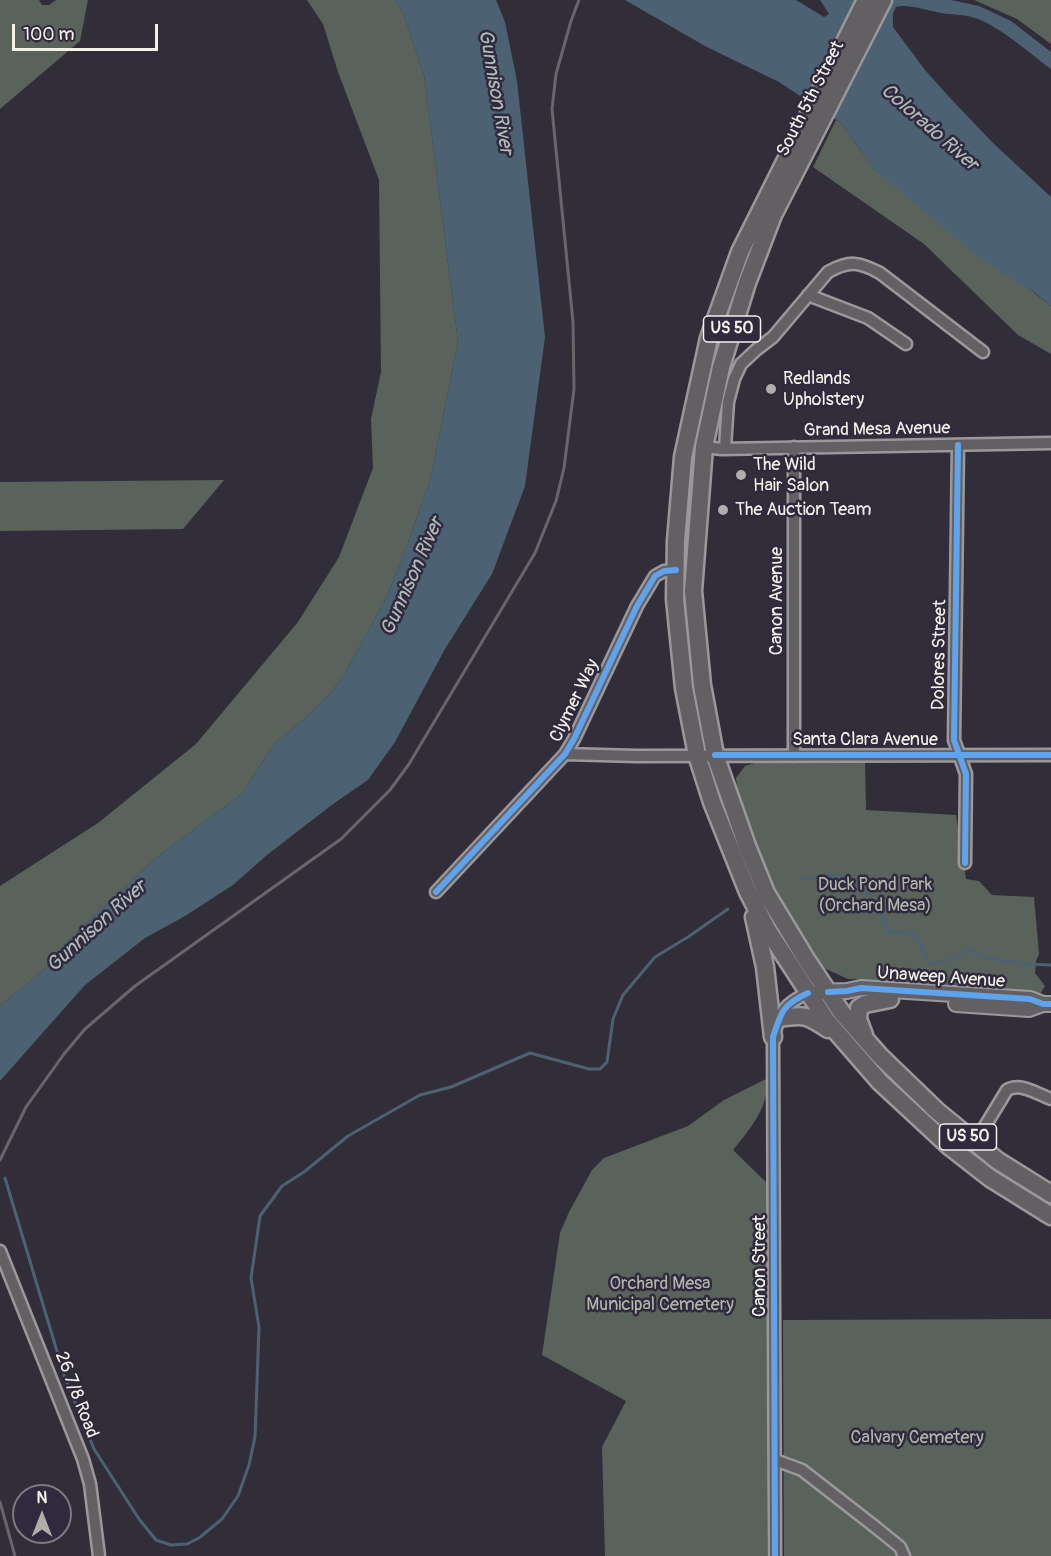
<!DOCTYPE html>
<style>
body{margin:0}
#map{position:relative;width:1051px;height:1556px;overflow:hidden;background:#312e39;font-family:Pangolin,sans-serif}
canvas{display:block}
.north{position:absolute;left:12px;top:1484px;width:60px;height:60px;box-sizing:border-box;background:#2f2a3d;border:2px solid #7e7a81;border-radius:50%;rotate:0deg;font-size:16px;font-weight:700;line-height:24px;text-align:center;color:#f4f1e8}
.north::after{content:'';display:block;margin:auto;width:21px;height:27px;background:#b0adab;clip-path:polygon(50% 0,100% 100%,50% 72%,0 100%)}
.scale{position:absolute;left:12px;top:24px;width:146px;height:27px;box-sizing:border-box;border:3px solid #f4f1e8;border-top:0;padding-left:8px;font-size:18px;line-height:21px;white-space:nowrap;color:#f4f1e8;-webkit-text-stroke:4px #2f2a3d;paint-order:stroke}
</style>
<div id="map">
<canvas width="1051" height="1556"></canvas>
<div class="north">N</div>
<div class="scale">100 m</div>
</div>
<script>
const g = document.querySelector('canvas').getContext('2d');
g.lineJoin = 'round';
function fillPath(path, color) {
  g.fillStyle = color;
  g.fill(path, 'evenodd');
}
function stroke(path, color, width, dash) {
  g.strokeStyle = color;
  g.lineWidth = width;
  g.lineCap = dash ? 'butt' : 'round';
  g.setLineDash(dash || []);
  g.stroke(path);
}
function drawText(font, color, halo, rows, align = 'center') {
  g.font = font + ' Pangolin,sans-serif';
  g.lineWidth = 5;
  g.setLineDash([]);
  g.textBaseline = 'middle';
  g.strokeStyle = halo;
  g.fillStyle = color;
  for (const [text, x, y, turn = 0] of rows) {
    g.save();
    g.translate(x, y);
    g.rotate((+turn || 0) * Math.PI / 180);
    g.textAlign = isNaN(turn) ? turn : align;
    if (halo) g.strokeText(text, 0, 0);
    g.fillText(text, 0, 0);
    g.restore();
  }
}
fillPath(new Path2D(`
 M0,0H39L42,5H49L56,0H88L80,41L0,109Z
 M307,0H395L403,13L424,75L458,342L430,481L402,559L386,598L348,668L331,693L304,719L274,744L242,794L156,858L67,942L44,970L0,1006V886L98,823L196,744L298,622L339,557L373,468L371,419L381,372L379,180L338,72L323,24Z
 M974,0H1051V44L1017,19Z
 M836,120L841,123L875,170L1051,306V354L1018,335L924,244L813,167Z
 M224,480L183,529L0,531V482Z
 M768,759L865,761L866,810L956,815L966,879L979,881L992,895L1034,897L1039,954L1036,961L1035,973L1045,986L1040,994L1020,990L945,984L848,979L824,968L781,905L767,878L738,795L736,778L745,766Z
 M768,1078C768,1108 751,1128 733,1150L769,1185L767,1556H605L602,1447L626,1401L542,1355L560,1233L569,1212L592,1170L604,1158L688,1126L724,1100Z
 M1051,1319V1556H784L783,1320Z`), '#59635c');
fillPath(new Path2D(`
 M395,0H496L505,22L517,81L545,337L525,486L492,574L445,649L395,742L368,780L333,804L267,855L233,885L185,916L145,938L85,985L0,1081V1006L44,970L67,942L156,858L242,794L274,744L304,719L331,693L348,668L386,598L402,559L430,481L458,342L424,75L403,13Z
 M625,0H796L824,17L829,14L820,0H951L979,6L1011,21L1051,52V69C1029,53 1003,29 978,19C966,14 954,15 941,13C930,11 907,3 896,7L893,13V27L925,70L952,100L992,142L1051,197V306L1035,293L994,268L972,252L875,170L841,123L779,82L705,46Z`), '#4c6273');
stroke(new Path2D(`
 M800,879L839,875C846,880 865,889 868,893C878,905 882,920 889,932L912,933C921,942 923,953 930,964L943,962L965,951L971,950L985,958L1026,964L1051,965
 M5,1178L65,1378L94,1449L139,1519L156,1540L171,1545L187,1544L199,1538L222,1519L238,1496L249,1465L255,1437L259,1327L251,1278L260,1216L282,1186L304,1172L348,1136L420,1095L451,1087L530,1053L589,1069H600L607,1062L613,1019L623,995L655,957L688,937L728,909`), '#4c6273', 3);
const minor = new Path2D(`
 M808,295L868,318L906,344
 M958,445L954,740L966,774L965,863
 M704,447L722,449L1051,443
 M794,447V756
 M725,448L728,402L734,379L741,364L756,350L773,337L828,272C850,260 859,262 880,273L983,352
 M565,754L636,756L1051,755
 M436,892L565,754L574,739L637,606L655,576L664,571L676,570
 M937,1135L972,1140L982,1131L1007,1090C1021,1082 1037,1094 1051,1099
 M0,1251L83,1459L90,1484L99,1556
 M775,1460L802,1470L874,1526L900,1547L904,1556
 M775,1556L773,1037C781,1012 783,1004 808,993`);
const major = new Path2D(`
 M819,992L847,991L861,988L1030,999L1043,1004H1051
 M956,1004L1029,1009L1043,1004`);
const highway = new Path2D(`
 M866,0L740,252L709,338L683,457L676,541L675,599L684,688L697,755L712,802L748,892L767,929L827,1021L880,1082L949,1146L990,1178L1051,1216
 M883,0L773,215L747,283L721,367L704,447L693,591L702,685L715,755L747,846L766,893L806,959L842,1013L880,1056L937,1111L998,1161L1051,1194
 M754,917L765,967L773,1037
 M779,1018C805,1014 807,1015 828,1029
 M864,1035L858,1019L859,1008L865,1004L890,999`);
stroke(minor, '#9a989b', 15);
stroke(major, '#9a989b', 18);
stroke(highway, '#9a989b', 21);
stroke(minor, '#626063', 10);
stroke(major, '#626063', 14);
stroke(highway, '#626063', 16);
stroke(new Path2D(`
 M0,1160L26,1107L64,1054L85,1029L135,986L341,839L390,790L409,764L535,553L556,501L564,468L574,389L573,322L552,109L556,74L571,21L579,0
 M0,1502L15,1556`), '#68666b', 3);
stroke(new Path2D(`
 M958,445L954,740L966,774L965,863
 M715,755H1051
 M436,892L565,754L574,739L637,606L655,576L664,571L676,570
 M828,992L847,991L861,988L1030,999L1043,1004H1051
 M775,1556L773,1037C781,1012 783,1004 808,993`), '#60a3ed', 6);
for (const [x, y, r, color] of [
 [771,389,6,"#b0adab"],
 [741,475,6,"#b0adab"],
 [723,510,6,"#b0adab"]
]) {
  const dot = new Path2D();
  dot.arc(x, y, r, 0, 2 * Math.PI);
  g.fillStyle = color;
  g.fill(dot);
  stroke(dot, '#2f2a3d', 2);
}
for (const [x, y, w] of [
 [732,329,57],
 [968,1137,57]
]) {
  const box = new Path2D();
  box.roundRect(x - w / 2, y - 13, w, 26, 4.5);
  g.fillStyle = '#2f2a3d';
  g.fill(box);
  stroke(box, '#f4f1e8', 1.5);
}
drawText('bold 16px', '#f4f1e8', null, [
 ["US 50",732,329],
 ["US 50",968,1137]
]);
drawText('18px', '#f4f1e8', '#2f2a3d', [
 ["South 5th Street",811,99,-63],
 ["Grand Mesa Avenue",877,430,-1],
 ["Canon Avenue",777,601,-90],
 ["Dolores Street",940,655,-89],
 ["Clymer Way",575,701,-64],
 ["Santa Clara Avenue",865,740],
 ["Unaweep Avenue",941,978,4],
 ["Canon Street",760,1266,-90],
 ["26 7/8 Road",76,1395,69]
]);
drawText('18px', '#f4f1e8', '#2f2a3d', [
 ["Redlands",783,379],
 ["Upholstery",783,400],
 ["The Wild",753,465],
 ["Hair Salon",753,486],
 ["The Auction Team",735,510]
], 'left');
drawText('18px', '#b1b5ab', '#2f2a3d', [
 ["Duck Pond Park",875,885],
 ["(Orchard Mesa)",875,906],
 ["Orchard Mesa",660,1284],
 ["Municipal Cemetery",660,1305],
 ["Calvary Cemetery",917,1438]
]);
drawText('italic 20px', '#b2babc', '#2f2a3d', [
 ["Gunnison River",495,92,80],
 ["Colorado River",929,128,41],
 ["Gunnison River",413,577,-66],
 ["Gunnison River",97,927,-42]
]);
</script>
